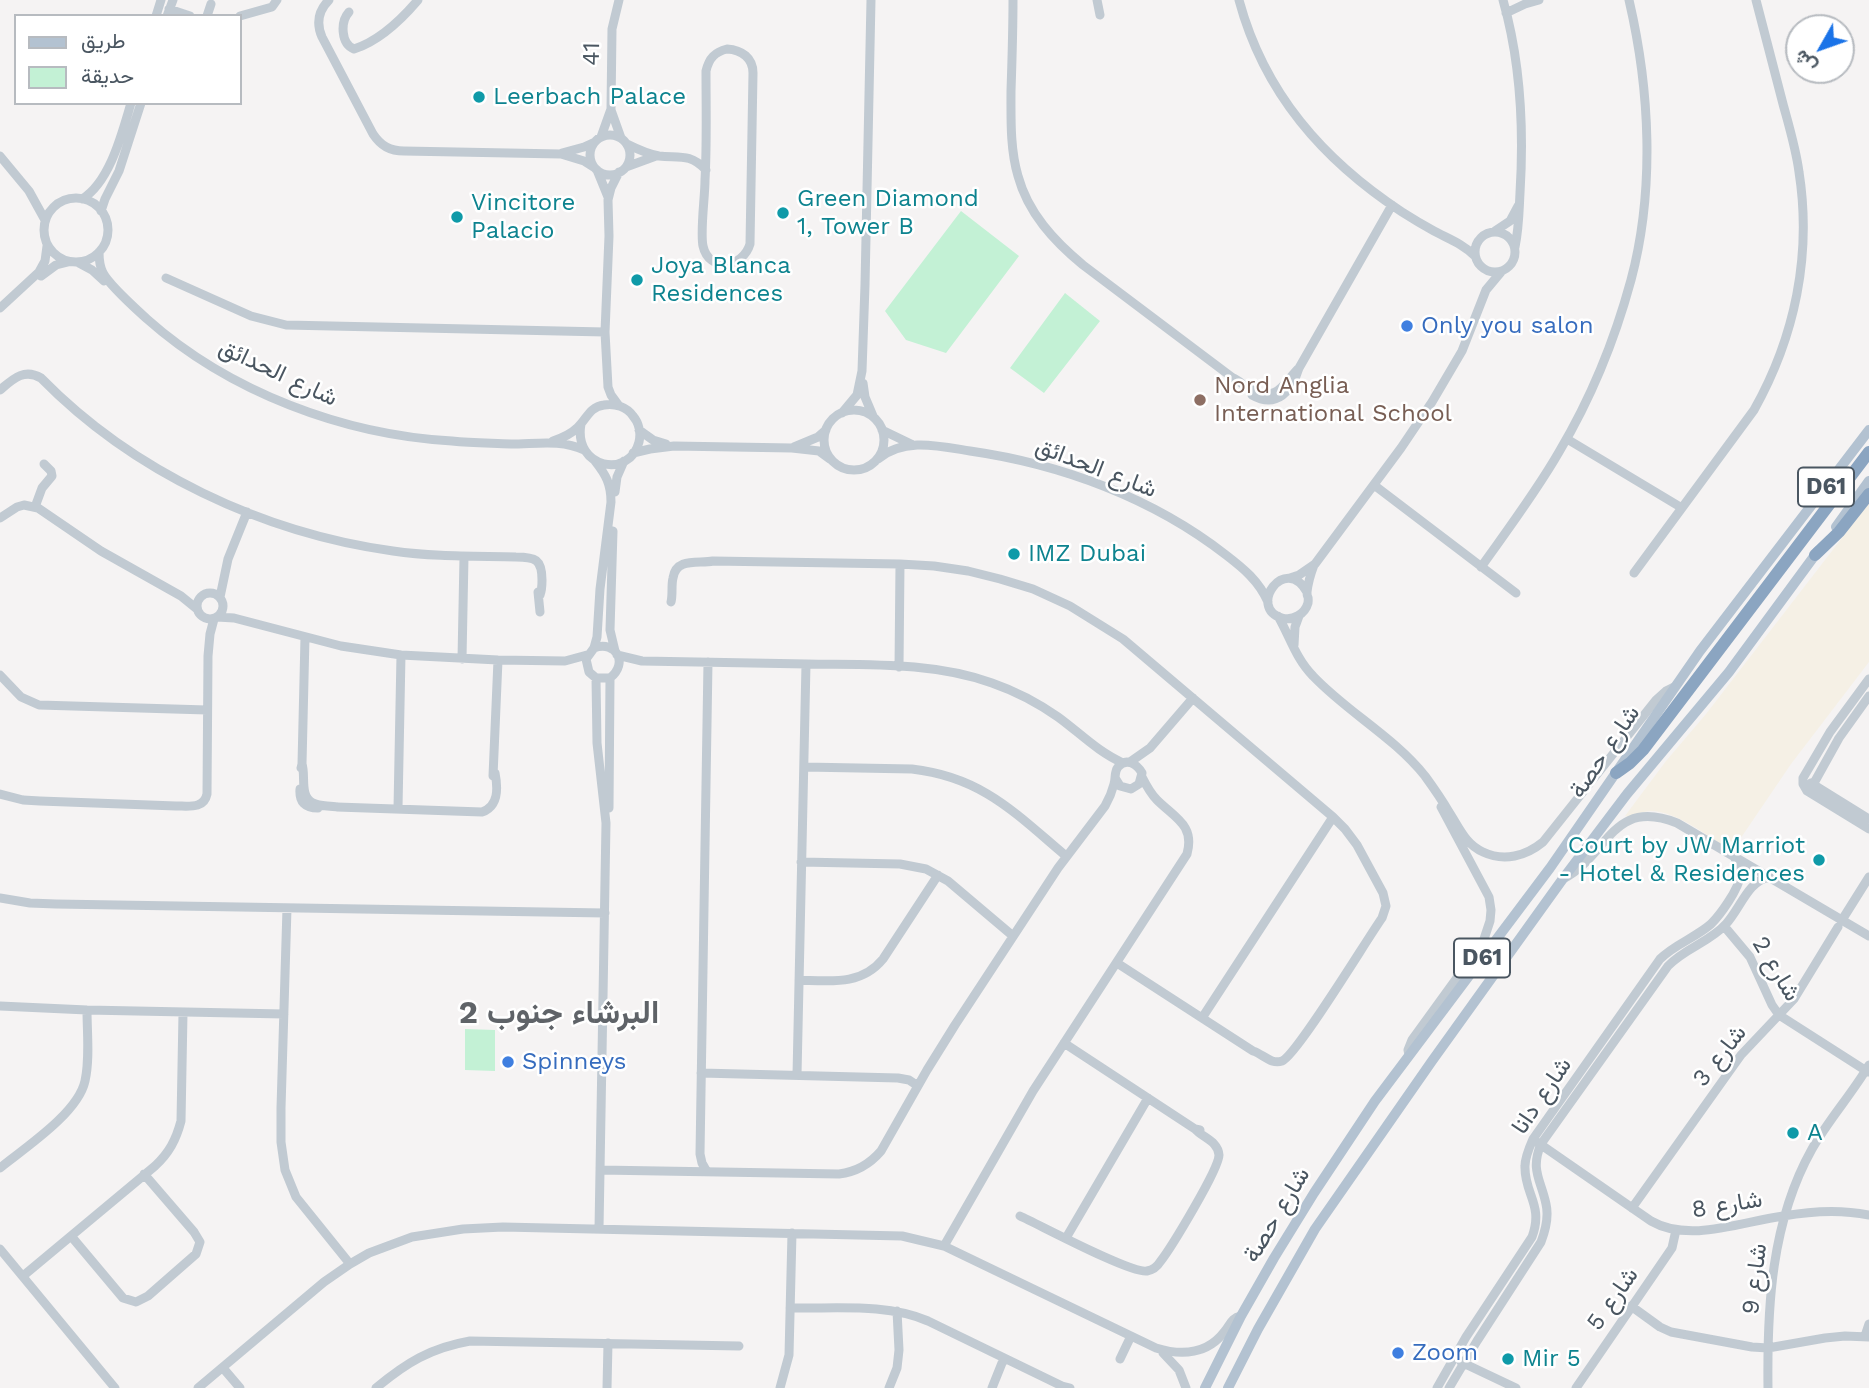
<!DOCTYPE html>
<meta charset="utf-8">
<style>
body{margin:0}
#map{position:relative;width:1869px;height:1388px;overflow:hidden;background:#f5f3f3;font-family:"Work Sans",Vazirmatn,sans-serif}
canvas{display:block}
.legend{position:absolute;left:14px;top:14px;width:228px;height:91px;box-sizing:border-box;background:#fff;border:2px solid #b7bbc0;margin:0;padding:9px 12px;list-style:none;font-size:21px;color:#4a5661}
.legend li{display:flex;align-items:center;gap:14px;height:35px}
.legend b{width:35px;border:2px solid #b7bbc0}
.north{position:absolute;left:1785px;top:14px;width:70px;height:70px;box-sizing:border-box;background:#fff;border:2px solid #b7bbc0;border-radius:50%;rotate:230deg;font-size:19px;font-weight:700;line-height:28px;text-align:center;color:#4a5661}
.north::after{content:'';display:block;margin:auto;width:24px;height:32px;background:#1a73e8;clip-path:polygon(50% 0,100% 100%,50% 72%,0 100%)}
</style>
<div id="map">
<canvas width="1869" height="1388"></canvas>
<ul class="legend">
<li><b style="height:9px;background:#b3c2d1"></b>طريق</li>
<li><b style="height:19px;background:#c3f1d5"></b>حديقة</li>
</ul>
<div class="north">ش</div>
</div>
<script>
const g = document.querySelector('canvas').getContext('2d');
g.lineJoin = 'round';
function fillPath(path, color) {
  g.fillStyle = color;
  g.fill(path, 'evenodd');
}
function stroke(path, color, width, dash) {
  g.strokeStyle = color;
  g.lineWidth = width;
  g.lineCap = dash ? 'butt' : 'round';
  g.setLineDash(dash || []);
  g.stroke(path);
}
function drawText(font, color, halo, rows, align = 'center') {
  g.font = font + ' "Work Sans",Vazirmatn,sans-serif';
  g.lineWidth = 5;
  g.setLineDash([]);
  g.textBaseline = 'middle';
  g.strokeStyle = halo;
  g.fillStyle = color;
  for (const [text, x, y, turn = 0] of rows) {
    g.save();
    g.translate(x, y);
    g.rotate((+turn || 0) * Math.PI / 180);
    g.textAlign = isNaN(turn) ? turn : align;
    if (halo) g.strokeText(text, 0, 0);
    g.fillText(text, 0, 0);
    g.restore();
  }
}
fillPath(new Path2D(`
 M961,211L1019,256L946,353L906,340L885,311Z
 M1065,293L1100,321L1044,393L1010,368Z
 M465,1029L495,1030V1071L465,1070Z`), '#c3f1d5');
fillPath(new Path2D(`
 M1869,503V662L1791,764L1732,851C1710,838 1677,811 1651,811C1643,811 1635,815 1629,817L1625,816L1666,761L1706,714Z`), '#f5f0e5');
stroke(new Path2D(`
 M329,0C318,11 316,23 322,37L373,134C381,146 390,151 404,151L561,154L584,161L595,168
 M1013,0C1013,30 1012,61 1011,91C1011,119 1010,149 1018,176C1028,213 1054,241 1083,265L1233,378C1240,381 1245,387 1252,390C1277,404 1285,381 1299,368
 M1097,0L1100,15
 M1239,0C1264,93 1323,160 1402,212C1413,219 1423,225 1434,231C1449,239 1463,244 1475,256
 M1503,0C1521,63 1524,128 1520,193C1519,211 1519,228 1515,247
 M169,9L190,16
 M349,12C340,22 341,44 354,49C379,41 401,20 418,0
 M1506,13L1525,4L1539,0
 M156,16L161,0
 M167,16L173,0
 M207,16L211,4
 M240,16L272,7L277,0
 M727,49C742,50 753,58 753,73L750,244C743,268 709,273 703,246C700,231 705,197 705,180C707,144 706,107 706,71C709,58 715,52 727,49Z
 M611,110L621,138
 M590 155a20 20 0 1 1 40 0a20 20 0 1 1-40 0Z
 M601,137L611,109L612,29L619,0
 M627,144C637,149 648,154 659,156C679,158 690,153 706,170
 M562,153L584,147L595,142
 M0,156L29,191L45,220
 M626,167L656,156
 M597,170L608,197
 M44 230a32 32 0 1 1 64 0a32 32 0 1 1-64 0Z
 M82,199C110,182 122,133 131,103
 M101,211L105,199L119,171L141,103
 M1495,231L1510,221L1518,206
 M1475 252a20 20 0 1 1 40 0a20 20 0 1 1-40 0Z
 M99,252C99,260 100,267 103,273C110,286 135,308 147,319C229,392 344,435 452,441C472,443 491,443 511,444C536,444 561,439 584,450
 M79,263L92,270L104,281
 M41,276L56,265L68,262
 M166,278L251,316L286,325L605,332
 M0,308L39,272L45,261L47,246
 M863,383L865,397L873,416
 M0,390C13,379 24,368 41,378C133,472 263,533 393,551C434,557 475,556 516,557C535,557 542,559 542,580C542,586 542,590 540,595
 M1252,395C1277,409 1292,391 1299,368L1392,205
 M619,406L611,395L608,387L605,332L609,236L608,200L611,188L619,172
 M824 440a30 30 0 1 1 60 0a30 30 0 1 1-60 0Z
 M842,413L857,395L862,371L865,285L871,0
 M639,430L653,440L666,444
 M882,430L911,444
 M1567,439L1682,508
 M553,441C562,438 570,435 577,428C587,419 589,407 604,405C615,403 627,407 633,416C639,423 641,433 639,442C630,479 573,469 581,424
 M794,447L818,437L826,430
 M633,453L650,449L674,446L792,448L819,451L830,459
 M878,459C904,437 939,446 970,451C1061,464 1153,498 1226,555C1243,568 1259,581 1268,602
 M1374,485L1516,593
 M615,492L617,477L624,461
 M35,507L42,488L52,476L51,471L44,464
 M0,518L17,507L24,505L38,508L101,551L181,596L197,609
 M613,531L610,630L615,651
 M1481,567C1508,529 1536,492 1559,452C1590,400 1615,339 1631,280C1655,190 1650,90 1629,0
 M1634,573L1754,410C1795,337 1812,255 1799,172C1796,149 1789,126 1783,104C1774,69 1765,35 1756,0
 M1290,578L1299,575L1315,564L1401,448L1432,402L1462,351L1486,290L1501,272
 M538,592L540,612
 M1307,592C1285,553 1247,608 1282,618C1293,621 1305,614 1308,603C1309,594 1307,600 1307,592C1308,583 1311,573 1314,565
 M197 606a13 13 0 1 1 26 0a13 13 0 1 1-26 0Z
 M220,597L228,559L247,512
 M671,602C673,594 671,586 673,578C676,557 699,564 713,561L900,564L934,566L968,571L1000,579L1033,589L1070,606L1123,639L1333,817L1345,829L1357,845L1383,893L1386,906L1382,918C1367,939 1297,1055 1282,1061C1271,1065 1263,1054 1253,1051L1117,963
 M1278,616C1290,637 1296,659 1313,676C1347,712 1394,737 1425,776C1433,787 1442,800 1449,812C1459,827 1465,844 1483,852C1504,862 1526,856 1543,842L1656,700L1666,691L1674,687
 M217,617L234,618L341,646L401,655L498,660L565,661L587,655
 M1294,645L1295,627L1299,616
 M594,648C616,640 629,663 610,678H596L589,672L586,659L594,648L597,637L600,589L611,502C611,484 606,475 595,461
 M617,655L642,661C697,662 752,663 807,664C869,665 934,662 992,683C1015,691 1038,703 1058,717C1080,733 1098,752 1123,763
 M462,659L464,557
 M899,667L900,564
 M0,675L21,697L39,705L207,710
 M596,678L597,743L606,823L599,1229
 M1130,762L1150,748L1193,698
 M302,764C306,776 299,796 313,803C320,807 329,805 337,807L482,812C499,806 498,788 495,773
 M804,767L912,769C982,777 1015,813 1066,856
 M301,768L302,764L305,637
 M493,776L498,660
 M1803,778L1830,732L1869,679
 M1803,778V784L1807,791L1869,829
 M1811,783L1869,819
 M300,789C299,802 305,808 318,808
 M1809,792L1839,738L1869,696
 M0,794L23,800L40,801L176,806C189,806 204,809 207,794L208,656L210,634L214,619
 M398,808L401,655
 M609,808L610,678
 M801,862L900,864L926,869L948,881L1013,936
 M1563,879C1609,856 1611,797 1677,823L1869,936
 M0,898L30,903L56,904L605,913
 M287,908L281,1108V1142L285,1170L296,1197L350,1264
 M1842,920L1869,877
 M1724,926L1750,957L1772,1005L1779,1015L1868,1072
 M799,980C830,981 861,986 883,959L938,875
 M0,1006L87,1010L284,1014
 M1202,1018L1333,817
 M1064,1043L1195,1129L1200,1130
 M1409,1055L1408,1050L1412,1040L1483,942L1490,921L1491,910L1489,897L1441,807
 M701,1073L898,1078L909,1080L918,1086
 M797,1075L806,664
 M1537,1142L1651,1221C1689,1243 1741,1222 1783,1216C1811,1211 1840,1209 1869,1215
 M0,1168C26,1147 78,1113 85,1081C90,1059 87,1033 87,1010
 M600,1170L839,1174C856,1172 869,1165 881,1151L927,1070L955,1025L1058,868L1105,806C1109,799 1112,792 1114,784C1116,778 1114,772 1118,767C1126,757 1137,764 1142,773L1139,784L1131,789L1120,786L1115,778
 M707,1172L702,1163L700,1154L708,662
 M1632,1208L1741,1055L1794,999L1838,927
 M1020,1216C1040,1225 1131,1274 1147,1271C1152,1270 1157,1267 1160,1262C1171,1248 1219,1169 1219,1155C1218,1141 1203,1138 1195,1129
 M71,1236L123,1298L136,1302L148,1296L196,1254L200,1242L194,1232L144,1174
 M1066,1238L1148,1098
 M944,1246L1033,1091L1187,854C1195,825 1175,818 1157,800C1150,793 1146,785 1142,777
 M0,1249L115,1388
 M23,1276L155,1166C169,1153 176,1140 181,1121L183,1013
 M1631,1306L1660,1327L1671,1332L1752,1347L1768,1348L1825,1338L1845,1336L1869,1337
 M790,1308C836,1309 886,1303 928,1321L1062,1386L1070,1388
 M1865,1336L1869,1324
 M1163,1353L1179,1370L1186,1388
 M1120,1359L1131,1336
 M1461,1362L1516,1388
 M223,1368L240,1388
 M198,1388L324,1282L350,1264L369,1253L412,1237L463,1229L503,1227L902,1236L944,1246L1156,1348C1182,1356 1208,1354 1225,1331C1231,1323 1232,1318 1241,1316
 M376,1388C406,1363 430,1348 470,1341L739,1346
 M607,1388L608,1343
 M780,1388L789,1355L792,1233
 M889,1388L897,1368L899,1350L897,1311
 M992,1388L1004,1358
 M1437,1388L1466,1337L1532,1237C1544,1205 1524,1194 1525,1166C1525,1157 1529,1148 1533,1139L1660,959C1675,944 1695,938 1711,924C1720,915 1739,889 1740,876C1741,868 1737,862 1733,855
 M1449,1388L1477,1341L1541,1242C1546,1229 1549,1217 1546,1204C1541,1180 1530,1170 1541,1144L1668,966C1685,948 1710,942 1726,924C1740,909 1748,881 1769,877
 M1576,1388L1672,1248L1676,1230
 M1768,1388C1767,1307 1771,1222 1812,1149C1829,1119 1852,1094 1869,1065`), '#c1cad2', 9);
stroke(new Path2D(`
 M1836,527L1869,481
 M1205,1388L1241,1316L1274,1258L1314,1193L1375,1101L1550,868L1700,651L1869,430
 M1228,1388L1258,1329L1315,1229L1432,1061L1562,880L1627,794L1729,672L1818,551`), '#b3c2d1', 10);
stroke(new Path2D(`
 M1815,555L1839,532L1869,494
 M1616,773L1630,763L1643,750L1869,452`), '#8ba5c1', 12);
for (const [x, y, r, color] of [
 [479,97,7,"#0f9aa8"],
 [783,213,7,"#0f9aa8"],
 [457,217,7,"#0f9aa8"],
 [637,280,7,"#0f9aa8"],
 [1407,326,7,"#3f7fe0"],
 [1200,400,7,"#8d6e63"],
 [1014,554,7,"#0f9aa8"],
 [1819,860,7,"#0f9aa8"],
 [508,1062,7,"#3f7fe0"],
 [1793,1133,7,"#0f9aa8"],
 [1398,1353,7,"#3f7fe0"],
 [1508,1359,7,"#0f9aa8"]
]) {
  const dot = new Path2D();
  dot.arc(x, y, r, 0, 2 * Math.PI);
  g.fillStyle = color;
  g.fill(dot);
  stroke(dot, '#fff', 2.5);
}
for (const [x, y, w] of [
 [1826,487,56],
 [1482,958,56]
]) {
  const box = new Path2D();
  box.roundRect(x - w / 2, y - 19.5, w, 39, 5);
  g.fillStyle = '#fff';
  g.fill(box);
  stroke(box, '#4a5661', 2);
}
drawText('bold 23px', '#4a5661', null, [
 ["D61",1826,487],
 ["D61",1482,958]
]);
drawText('24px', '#4a5661', '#fff', [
 ["41",592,54,-89],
 ["شارع الحدائق",278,373,25],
 ["شارع الحدائق",1096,468,21],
 ["شارع حصة",1605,752,-56],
 ["شارع 2",1776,969,59],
 ["شارع 3",1720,1056,-52],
 ["شارع دانا",1542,1096,-56],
 ["شارع 8",1727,1205,-9],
 ["شارع حصة",1277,1215,-59],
 ["شارع 9",1755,1279,-83],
 ["شارع 5",1613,1299,-55]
]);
drawText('24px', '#0d838f', '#fff', [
 ["Leerbach Palace",493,97],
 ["Green Diamond",797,199],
 ["1, Tower B",797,227],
 ["Vincitore",471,203],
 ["Palacio",471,231],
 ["Joya Blanca",651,266],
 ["Residences",651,294],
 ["IMZ Dubai",1028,554],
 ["Court by JW Marriot",1805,846,"right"],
 ["- Hotel & Residences",1805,874,"right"],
 ["A",1807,1133],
 ["Mir 5",1522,1359]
], 'left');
drawText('24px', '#366cbe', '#fff', [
 ["Only you salon",1421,326],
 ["Spinneys",522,1062],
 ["Zoom",1412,1353]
], 'left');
drawText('24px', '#785e54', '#fff', [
 ["Nord Anglia",1214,386],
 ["International School",1214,414]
], 'left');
drawText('bold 32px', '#5f6368', '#fff', [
 ["البرشاء جنوب 2",559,1014]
]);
</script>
